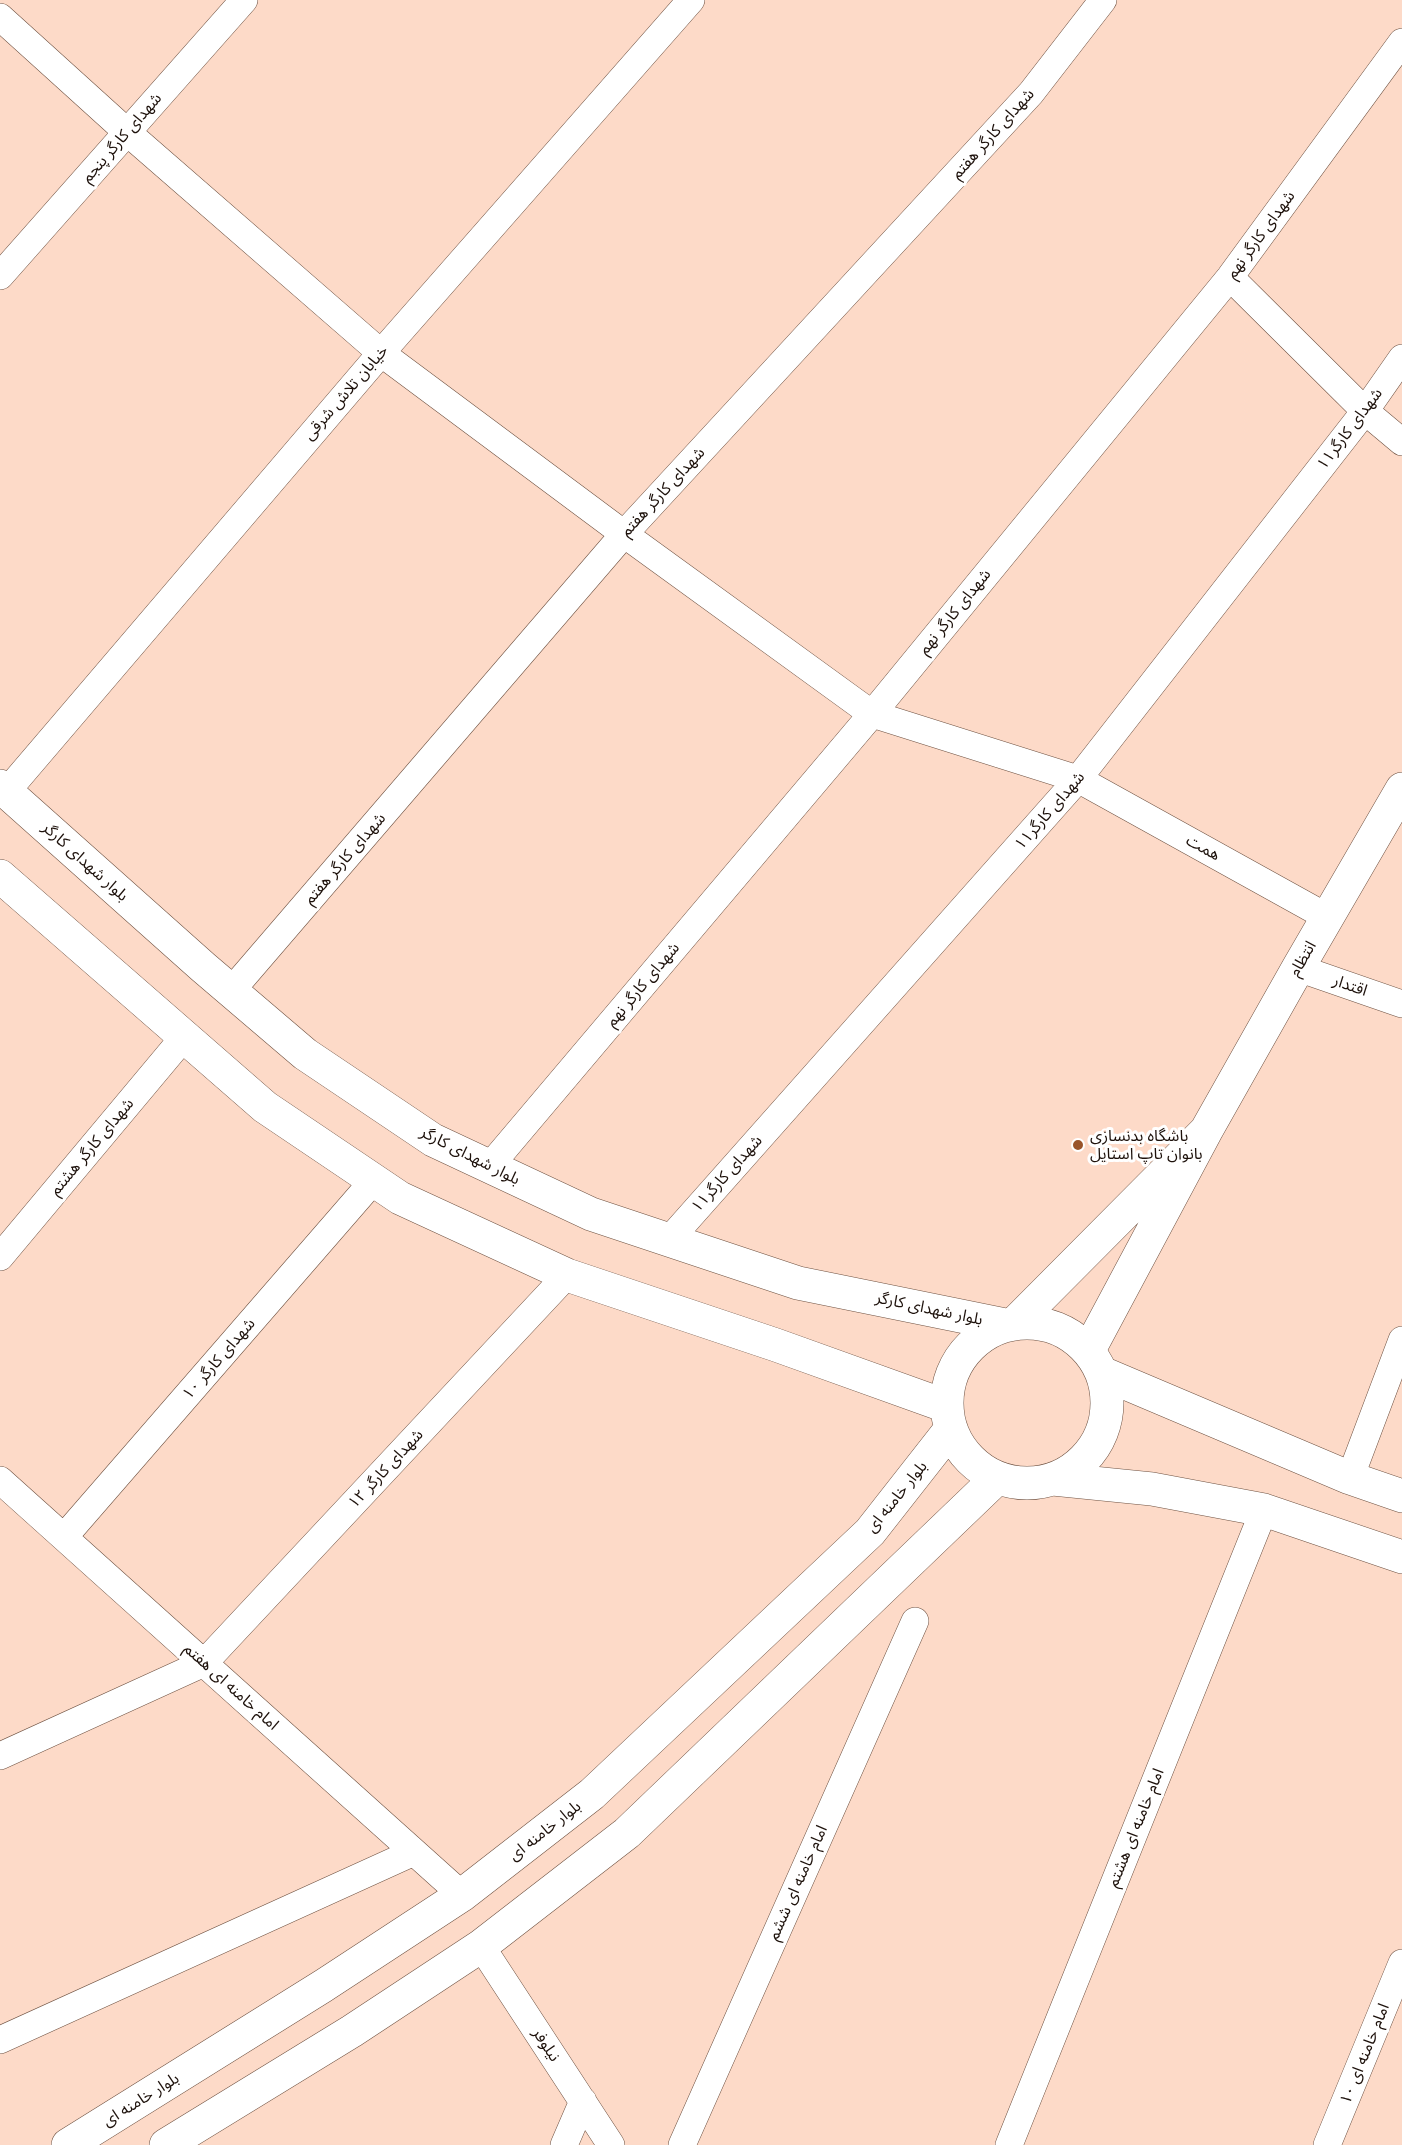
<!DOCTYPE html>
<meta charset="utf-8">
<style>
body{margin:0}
canvas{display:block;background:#fddac8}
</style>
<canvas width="1402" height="2145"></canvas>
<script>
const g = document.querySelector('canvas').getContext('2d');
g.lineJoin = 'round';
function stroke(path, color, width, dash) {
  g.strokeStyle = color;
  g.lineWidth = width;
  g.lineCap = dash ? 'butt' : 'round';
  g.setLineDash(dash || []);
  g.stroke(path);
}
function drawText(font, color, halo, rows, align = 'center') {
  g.font = font + ' "Noto Serif","Noto Sans Arabic",serif';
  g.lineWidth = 6;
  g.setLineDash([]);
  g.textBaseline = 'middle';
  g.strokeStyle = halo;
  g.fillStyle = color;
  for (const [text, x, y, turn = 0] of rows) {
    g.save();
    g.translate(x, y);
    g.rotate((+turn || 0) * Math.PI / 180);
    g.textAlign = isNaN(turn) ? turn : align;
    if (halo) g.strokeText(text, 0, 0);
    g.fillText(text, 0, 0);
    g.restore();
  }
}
const minor = new Path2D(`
 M0,17L127,132L381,353L624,534L872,714L1078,779L1327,917
 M0,276L244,0
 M1230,277L1365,411L1402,442
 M7,791L381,353L691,0
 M1298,968L1402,1004
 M231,991L624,534L1031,93L1103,0
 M489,1167L872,714L1230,277L1402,42
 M669,1240L1078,779L1365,411L1402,358
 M0,1257L184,1037
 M1350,1478L1402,1340
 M0,1480L462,1895
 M64,1537L374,1180
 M0,1756L204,1663L567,1275
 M481,1946L611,2145
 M0,2040L414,1852
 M564,2145L583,2101
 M682,2145L915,1621
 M1009,2145L1264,1510
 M1327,2145L1402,1963`);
const tertiary = new Path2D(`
 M0,786L203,967L305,1054L433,1140L591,1214L798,1283L1005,1325
 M0,876L265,1107L400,1198L567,1275L776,1345L946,1406
 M1206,1131L1298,968L1402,789
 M1015,1323L1206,1131L1089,1350`);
const secondary = new Path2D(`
 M947 1403a80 80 0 1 1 160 0a80 80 0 1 1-160 0Z
 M1102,1373L1350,1478L1402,1496
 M1053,1479L1152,1489L1264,1510L1402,1557
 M68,2145L323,1986L462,1895L592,1794L870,1532L950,1430
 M166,2145L352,2031L481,1946L627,1833L997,1478`);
stroke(minor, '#6f5242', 28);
stroke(tertiary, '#6f5242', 34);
stroke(secondary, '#6f5242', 34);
stroke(minor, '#fff', 27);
stroke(tertiary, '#fff', 33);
stroke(secondary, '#fff', 33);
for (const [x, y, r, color] of [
 [1078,1145,6,"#9a542a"]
]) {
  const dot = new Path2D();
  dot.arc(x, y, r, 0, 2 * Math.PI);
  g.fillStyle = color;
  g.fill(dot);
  stroke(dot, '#fff', 2);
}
drawText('16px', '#1d110b', '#fff', [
 ["شهدای کارگر هفتم",993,134,-48],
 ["شهدای کارگر پنجم",122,138,-49],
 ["شهدای کارگر نهم",1261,235,-54],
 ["خیابان تلاش شرقی",346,393,-49],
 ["شهدای کارگر۱۱",1350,429,-53],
 ["شهدای کارگر هفتم",663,492,-47],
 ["شهدای کارگر نهم",955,612,-51],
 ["شهدای کارگر۱۱",1050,811,-49],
 ["همت",1203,848,29],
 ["شهدای کارگر هفتم",345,859,-49],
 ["بلوار شهدای کارگر",85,862,42],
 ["انتظام",1303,959,-60],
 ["شهدای کارگر نهم",643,985,-50],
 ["اقتدار",1350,986,19],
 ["شهدای کارگر هشتم",92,1147,-50],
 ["بلوار شهدای کارگر",470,1156,27],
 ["شهدای کارگر۱۱",727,1174,-48],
 ["بلوار شهدای کارگر",929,1309,12],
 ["شهدای کارگر ۱۰",219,1359,-49],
 ["شهدای کارگر ۱۲",386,1469,-47],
 ["بلوار خامنه ای",897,1497,-51],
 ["امام خامنه ای هفتم",231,1687,42],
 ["امام خامنه ای هشتم",1136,1828,-68],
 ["بلوار خامنه ای",545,1831,-38],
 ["امام خامنه ای ششم",798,1883,-66],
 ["نیلوفر",546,2045,57],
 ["امام خامنه ای ۱۰",1365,2054,-68],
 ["بلوار خامنه ای",141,2100,-32]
]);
drawText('16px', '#1d110b', '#fff', [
 ["باشگاه بدنسازی",1090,1136],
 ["بانوان تاپ استایل",1090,1154]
], 'left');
</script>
